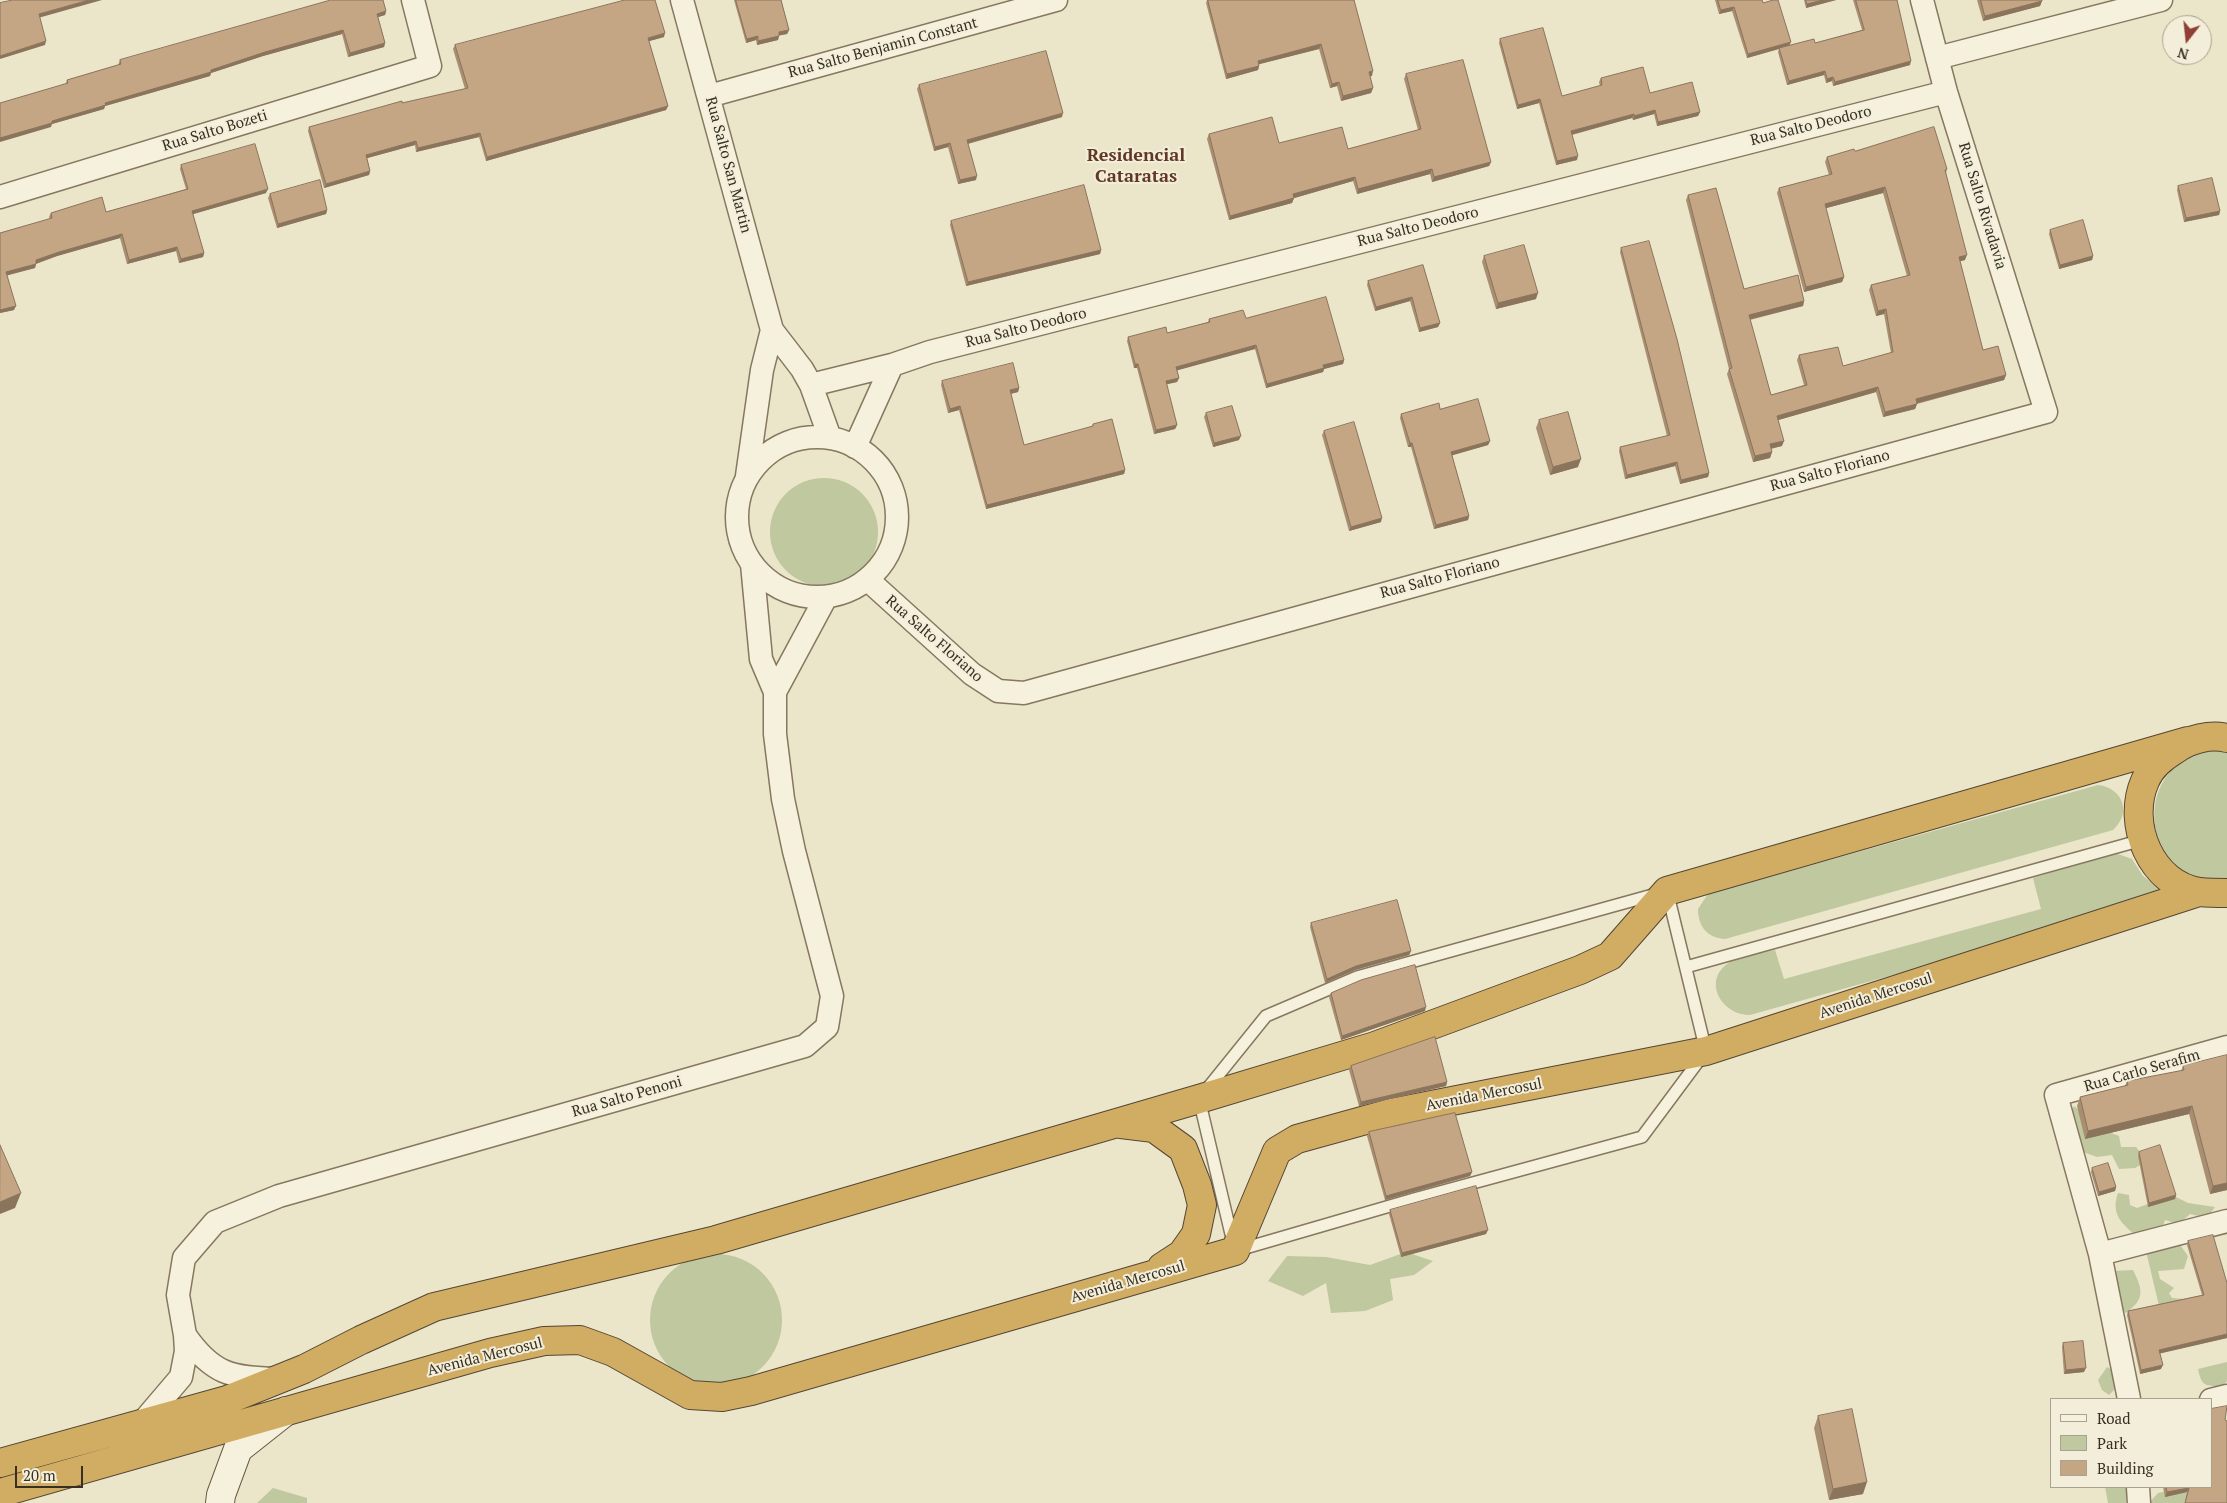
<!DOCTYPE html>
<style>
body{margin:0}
#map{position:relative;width:2227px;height:1503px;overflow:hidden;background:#ebe5ca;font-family:"PT Serif",serif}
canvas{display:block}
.legend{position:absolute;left:2050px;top:1398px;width:162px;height:90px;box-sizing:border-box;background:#f3eed9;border:1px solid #a8a290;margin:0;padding:6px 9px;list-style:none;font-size:15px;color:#382f22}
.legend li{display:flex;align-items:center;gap:10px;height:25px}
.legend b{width:25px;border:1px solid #a8a290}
.north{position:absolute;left:2162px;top:15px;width:50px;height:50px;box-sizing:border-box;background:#f3eed9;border:1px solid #a8a290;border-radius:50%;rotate:196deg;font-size:14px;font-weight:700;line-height:20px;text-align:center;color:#382f22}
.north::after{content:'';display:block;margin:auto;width:18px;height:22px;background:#8f3f36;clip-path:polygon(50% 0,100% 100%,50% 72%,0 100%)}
.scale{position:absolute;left:15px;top:1466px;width:68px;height:22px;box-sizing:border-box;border:2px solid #382f22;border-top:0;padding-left:6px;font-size:15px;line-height:18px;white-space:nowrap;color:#382f22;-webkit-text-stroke:4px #f3eed9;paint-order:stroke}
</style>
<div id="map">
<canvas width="2227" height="1503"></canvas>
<ul class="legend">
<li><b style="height:6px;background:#f6f1dd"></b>Road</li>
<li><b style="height:14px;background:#bfc89f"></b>Park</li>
<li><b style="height:14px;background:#c5a684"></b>Building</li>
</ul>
<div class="north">N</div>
<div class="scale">20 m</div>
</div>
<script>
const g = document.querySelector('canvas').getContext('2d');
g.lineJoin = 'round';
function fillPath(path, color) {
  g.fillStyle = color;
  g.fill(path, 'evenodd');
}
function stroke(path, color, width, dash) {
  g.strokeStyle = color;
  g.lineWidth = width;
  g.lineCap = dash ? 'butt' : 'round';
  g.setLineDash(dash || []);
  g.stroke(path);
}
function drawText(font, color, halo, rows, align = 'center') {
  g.font = font + ' "PT Serif",serif';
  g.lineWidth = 4;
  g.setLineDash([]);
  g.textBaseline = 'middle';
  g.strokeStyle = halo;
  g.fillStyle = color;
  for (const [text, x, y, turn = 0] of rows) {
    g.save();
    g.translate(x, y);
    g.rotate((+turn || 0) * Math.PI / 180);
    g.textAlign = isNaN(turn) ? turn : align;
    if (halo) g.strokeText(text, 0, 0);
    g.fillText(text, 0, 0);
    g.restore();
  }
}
fillPath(new Path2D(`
 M770 532a54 54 0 1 1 108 0a54 54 0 1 1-108 0Z
 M2210,751H2227V881C2214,880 2201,881 2189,875C2152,856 2143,803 2170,772C2181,760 2195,755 2210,751Z
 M2098,785C2123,788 2132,813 2113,830L1725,939C1707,938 1698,926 1698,909L1708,894Z
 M2115,853L2132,859L2143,876L2158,887L2159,893L2153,902L1750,1015C1721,1015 1701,980 1730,962C1742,955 1762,953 1775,950L1784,979L2041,909L2033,878Z
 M2074,1106L2106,1131L2119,1136L2121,1147H2136L2140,1152L2142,1164L2135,1168L2119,1169L2112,1155L2097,1157L2075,1149L2069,1113Z
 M2118,1193L2129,1195L2130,1205L2137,1208L2172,1195L2188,1203L2215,1207L2207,1218L2190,1214L2179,1224L2165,1220L2161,1231L2139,1238C2123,1225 2110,1215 2118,1193Z
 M2178,1242L2188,1256L2184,1269L2158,1271L2160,1279L2174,1288L2169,1293L2172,1298L2184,1299L2160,1310L2146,1251Z
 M1406,1252L1433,1261L1414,1275L1390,1279L1393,1300L1365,1311L1331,1313L1326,1283L1303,1296L1268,1281L1287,1256L1326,1257L1370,1265Z
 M650 1320a66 66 0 1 1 132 0a66 66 0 1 1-132 0Z
 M2133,1270C2143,1290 2145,1299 2126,1313L2116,1305L2113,1271Z
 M2227,1362V1381L2223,1386C2205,1386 2202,1387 2198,1369Z
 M2107,1367L2123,1375L2119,1385L2109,1395L2102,1390L2098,1380Z
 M2105,1487H2127L2126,1503H2108Z
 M2186,1487L2191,1498L2189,1503H2149L2158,1493Z
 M273,1488L307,1498V1503H257Z`), '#bfc89f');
const lane = new Path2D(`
 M1667,891L1706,1051L1642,1137L1414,1199L1235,1251L1199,1099L1266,1016L1357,977Z
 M1686,967L2142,840`);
const street = new Path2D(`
 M682,0L772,330L802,369L811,385L830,438
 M1937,58L2161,0
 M709,96L1056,0
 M0,197L430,66L413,0
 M811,385L892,365L930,352L1946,92
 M737 517a80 80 0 1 1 160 0a80 80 0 1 1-160 0Z
 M855,447L892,365
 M747,476L762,370L772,330
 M868,580L972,674L998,691L1024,693L2046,412L1946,92L1922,0
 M775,692L826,597
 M2100,1254L2227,1221
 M185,1335C212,1374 231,1378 278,1379
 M2129,1399L2100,1254L2056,1095L2227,1047
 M2211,1400L2227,1396
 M141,1424L181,1377L186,1351L185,1335L178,1295L184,1258L215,1222L279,1196L805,1046L827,1027L832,996L794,851L783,799L775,734V692L761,659L752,564
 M2138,1487L2139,1503`);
const secondary = new Path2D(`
 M220,1503L221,1495L238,1449L286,1411`);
const highway = new Path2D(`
 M2227,738C2210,734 2190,739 2176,749C2163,757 2151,766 2145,781C2126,824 2151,885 2200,892C2209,893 2218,893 2227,893
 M1121,1124L1154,1128L1183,1149L1197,1185L1202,1205L1196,1234L1182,1254L1162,1267
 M0,1463L227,1400L304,1369L361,1340L434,1307L716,1240L1199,1099L1375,1046L1580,970L1610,956L1667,891L2188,741
 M0,1493L490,1353L544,1341L580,1340L613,1352L690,1395L722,1397L751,1391L1235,1251L1277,1151L1297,1139L1391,1113L1706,1051L2199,892`);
stroke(lane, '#867860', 14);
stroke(street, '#867860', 25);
stroke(secondary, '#685943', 30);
stroke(highway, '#544633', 30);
stroke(lane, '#f6f1dd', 11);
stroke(street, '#f6f1dd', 22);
stroke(secondary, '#f6f1dd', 28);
stroke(highway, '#d1ad64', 28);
fillPath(new Path2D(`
 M734,0H781L789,30L787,34L779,35L778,40L757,45L756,40L746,43Z
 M1207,0H1354L1372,76H1370L1373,88L1371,93L1341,101L1337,86L1330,88L1319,49L1259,64V66L1258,70L1226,79L1206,3Z
 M1715,0H1762L1763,3L1790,45L1815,43L1862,30L1853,0H1897L1910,65L1833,86L1832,81L1826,83L1824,75L1787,85L1778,52L1779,49L1747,58L1732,11L1719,14Z
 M1804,0H1836L1806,8Z
 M1977,0H2042V1L2040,6L1983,21Z
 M386,11L385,15L378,17L385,43L384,47L348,57L342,34L263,56L211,73L210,76L105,106L104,109L52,124L51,127L67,80L118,65L120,60Z
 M664,37L649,41L668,106L666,110L486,161L479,137L416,152L415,145L367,158L370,171L369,175L324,188L308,131L309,127L402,103L465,89L453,49L455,45Z
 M1500,39L1562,96L1600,86L1599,82L1601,78L1650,93L1700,112L1698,116L1657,126L1654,114L1633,120L1632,118L1572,135L1577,160L1556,165L1539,103L1517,109L1499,43Z
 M1406,74L1491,162L1489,166L1432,182L1430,174L1357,194L1353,181L1294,198L1292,203L1229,220L1207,139L1209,134L1279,143L1348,149L1418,130L1404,79Z
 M919,85L1062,117L968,144L976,180L958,184L948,147L934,151L917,89Z
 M1855,151L1947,169L1946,173L1965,260L1960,261L1983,350L2006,375L2004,380L1917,404L1915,409L1883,417L1876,392L1778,420L1782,446L1771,449L1772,452L1770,458L1753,462L1727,374L1729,369L1686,200L1688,195L1744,289L1804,301L1803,306L1750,320L1771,395L1804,385L1797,360L1799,355L1843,366L1891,353L1884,314L1876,316L1869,290L1871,285L1907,276L1883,193L1826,208L1844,277L1842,282L1804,292L1777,193L1779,188L1829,175L1825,162L1827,157Z
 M181,165L266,193L193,214L204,253L203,257L179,263L176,251L127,264L120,238L57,256L36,264L35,268L7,275L14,310L0,313V233L50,219L49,217L51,213L106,212L186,189L180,169Z
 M2178,186L2220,211L2219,215L2184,222L2177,190Z
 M270,194L327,210L326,214L277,228L268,198Z
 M951,221L1101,250L1100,254L966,286L950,225Z
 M2050,230L2093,256L2092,260L2059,269L2049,234Z
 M1621,248L1709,473L1708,477L1680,484L1675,466L1625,479L1619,451L1620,447L1667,436L1620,252Z
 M1484,256L1536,299L1496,309L1482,262Z
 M1423,265L1440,323L1438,327L1419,332L1410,301L1375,311L1367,285L1368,281Z
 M1246,318L1344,360L1343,364L1324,369L1323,372L1266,388L1255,349L1177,370L1179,378L1177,382L1166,384L1177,425L1175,429L1154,434L1137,368H1134L1127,341L1128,337L1167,333L1208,322L1209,319Z
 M942,381L1019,388L1018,392L1011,394L1024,445L1092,427L1093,424L1125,470L1124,474L986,509L959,410L948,413L941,385Z
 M1440,409L1490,441L1488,445L1452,455L1469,516L1468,520L1434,529L1411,447H1408L1400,418L1401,414Z
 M1206,413L1239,440L1213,447L1204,417Z
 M1539,420L1578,467L1550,475L1536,428Z
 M1324,431L1381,522L1349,531L1322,435Z
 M1311,923L1411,951L1409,955L1355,970L1325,983L1310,927Z
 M1331,993L1425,1011L1341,1040L1329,997Z
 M1351,1066L1447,1082L1446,1086L1359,1106L1349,1070Z
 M2183,1066L2227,1190L2210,1194L2189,1114L2085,1139L2077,1106L2080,1097L2125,1086L2127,1081L2181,1071Z
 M1369,1132L1472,1172L1470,1176L1385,1200L1367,1136Z
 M2139,1152L2176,1195L2175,1199L2148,1207L2138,1156Z
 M2092,1168L2116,1187L2115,1191L2098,1196L2091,1172Z
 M1390,1210L1486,1234L1401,1257L1389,1214Z
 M2188,1241L2227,1283V1338L2160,1353L2161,1369L2140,1374L2127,1315L2128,1311L2202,1295L2187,1245Z
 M2063,1343L2084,1372L2064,1374L2062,1347Z
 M1818,1416L1863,1494L1829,1500L1814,1428Z
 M2225,1420L2227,1503H2185L2187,1492L2165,1497L2163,1487H2211Z`), '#a98f72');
fillPath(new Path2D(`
 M89,0H102L38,18L39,14Z
 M1823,0H1836L1806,8L1807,4Z
 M2042,1L2040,6L1983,21L1985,16Z
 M1734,7L1732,11L1719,14L1721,10Z
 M386,11L385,15L375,18L377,14Z
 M343,30L342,34L263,56L211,73L210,76L105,106L104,109L52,124L51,127L0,142V138L105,103L265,52Z
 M789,30L787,34L777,36L779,32Z
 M665,33L664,37L646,42L648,38Z
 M758,36L756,40L746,43L747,39Z
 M779,36L778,40L757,45L758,41Z
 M46,41L45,45L0,59V56Z
 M1791,42L1789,46L1747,58L1748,54Z
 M385,43L384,47L348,57L350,53Z
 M1321,44L1319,49L1256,65L1258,61Z
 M1911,61L1910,65L1833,86L1835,82Z
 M1259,66L1258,70L1226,79L1227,74Z
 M1373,71L1372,76L1367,77L1369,72Z
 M1825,71L1824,75L1787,85L1789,81Z
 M1833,77L1832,81L1826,83L1827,79Z
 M1339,82L1337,86L1330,88L1332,84Z
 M1373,88L1371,93L1341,101L1343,96Z
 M1540,99L1539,103L1517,109L1518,105Z
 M668,106L666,110L486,161L487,157Z
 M1655,110L1654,114L1633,120L1634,116Z
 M1700,112L1698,116L1657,126L1658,122Z
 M1063,113L1062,117L966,144L967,140Z
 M1634,114L1632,118L1570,135L1571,131Z
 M480,133L479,137L416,152L418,148Z
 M416,141L415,145L364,159L366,155Z
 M950,143L948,147L934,151L935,147Z
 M1578,156L1577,160L1556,165L1557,161Z
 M1491,162L1489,166L1432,182L1434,177Z
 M1432,169L1430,174L1357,194L1358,189Z
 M370,171L369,175L324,188L326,184Z
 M977,176L976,180L958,184L960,180Z
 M1355,177L1353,181L1291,199L1293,194Z
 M1885,187L1883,193L1823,209L1825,204Z
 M268,189L266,193L190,215L192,211Z
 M1294,198L1292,203L1229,220L1230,216Z
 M327,210L326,214L277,228L278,224Z
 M2220,211L2219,215L2184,222L2186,218Z
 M122,234L120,238L57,256L35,264H36L35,268L5,276L6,272L36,260L59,252Z
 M177,247L176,251L127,264L129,260Z
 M1101,250L1100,254L966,286L968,282Z
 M204,253L203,257L179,263L181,259Z
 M1967,255L1965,260L1957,262L1959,257Z
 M2093,256L2092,260L2059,269L2060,265Z
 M1844,277L1842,282L1804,292L1806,287Z
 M1538,293L1536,299L1496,309L1498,303Z
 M1412,297L1410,301L1375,311L1376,307Z
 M1804,301L1803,306L1747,320L1749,315Z
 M16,306L14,310L0,313V310Z
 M1886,309L1884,314L1876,316L1878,311Z
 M1440,323L1438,327L1419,332L1420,328Z
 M1256,345L1255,349L1175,371L1176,367Z
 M1344,360L1343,364L1324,369L1323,372L1266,388L1267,384L1323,365Z
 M1135,364H1138L1137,368H1134Z
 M2006,375L2004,380L1914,404L1916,399Z
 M1179,378L1177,382L1164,385L1166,381Z
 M1878,387L1876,392L1775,421L1777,416Z
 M1019,388L1018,392L1009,394L1010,390Z
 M1917,404L1915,409L1883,417L1885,412Z
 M960,406L959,410L948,413L950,409Z
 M1177,425L1175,429L1154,434L1156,430Z
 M1241,436L1239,440L1213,447L1214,443Z
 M1490,441L1488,445L1450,456L1451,452Z
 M1784,441L1782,446L1768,449L1770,444Z
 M1410,443H1412L1411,447H1408Z
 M1772,452L1770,458L1753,462L1755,456Z
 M1581,459L1578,467L1550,475L1553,467Z
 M1677,462L1675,466L1625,479L1627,475Z
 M1125,470L1124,474L986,509L987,505Z
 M1709,473L1708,477L1680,484L1681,480Z
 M1469,516L1468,520L1434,529L1436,525Z
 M1382,518L1381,522L1349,531L1351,527Z
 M1411,951L1409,955L1355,970L1325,983L1327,979L1356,966Z
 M1426,1007L1425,1011L1341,1040L1342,1036Z
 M1447,1082L1446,1086L1359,1106L1361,1102Z
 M2192,1106L2189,1114L2085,1139L2088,1131Z
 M1472,1172L1470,1176L1385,1200L1386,1196Z
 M2227,1183V1190L2210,1194L2213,1186Z
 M2116,1187L2115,1191L2098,1196L2099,1192Z
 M21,1193L15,1208L0,1214V1202Z
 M2176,1195L2175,1199L2148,1207L2149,1203Z
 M1488,1230L1486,1234L1401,1257L1402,1253Z
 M2227,1334V1338L2158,1354L2159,1350Z
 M2163,1365L2161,1369L2140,1374L2141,1370Z
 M2086,1368L2084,1372L2064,1374L2066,1370Z
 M1867,1482L1863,1494L1829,1500L1833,1489Z
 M2189,1488L2187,1492L2165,1497L2167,1492Z`), '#8a745c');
const building = new Path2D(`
 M13,0H89L39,14L46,41L0,56V3Z
 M331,0H383L386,11L377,14L385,43L350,53L343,30L265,52L211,70V72L105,103L106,105L52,121V123L0,138V103L68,83L67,80L121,64L120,60Z
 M625,0H655L665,33L648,38L668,106L487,157L480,133L418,148L416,141L366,155L370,171L326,184L309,127L402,101V103L468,88L455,45Z
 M736,0H781L789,30L779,32V36L758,41V36L747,39Z
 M1208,0H1354L1373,71L1369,72L1373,88L1343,96L1339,82L1332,84L1321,44L1258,61L1259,66L1227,74Z
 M1718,0H1762L1763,3L1773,0H1778L1791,42L1748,54L1734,7L1721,10Z
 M1806,0H1823L1807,4Z
 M1856,0H1897L1911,61L1835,82L1833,77L1827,79L1825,71L1789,81L1779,48L1814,39L1815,43L1864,30Z
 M1981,0H2042V1L1985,16Z
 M1543,28L1562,96L1602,85L1601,78L1643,67L1650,93L1692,82L1700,112L1658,122L1655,110L1634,116V114L1571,131L1578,156L1557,161L1540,99L1518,105L1500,39Z
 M1046,51L1063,113L967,140L977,176L960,180L950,143L935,147L919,85Z
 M1463,60L1491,162L1434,177L1432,169L1358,189L1355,177L1293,194L1294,198L1230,216L1209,134L1272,117L1279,143L1342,127L1348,149L1421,129L1406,74Z
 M1934,127L1947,169L1945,170L1967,255L1959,257L1983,350L1998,346L2006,375L1916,399L1917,404L1885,412L1878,387L1777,416L1784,441L1770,444L1772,452L1755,456L1729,369L1732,368L1688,195L1716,188L1744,289L1798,275L1804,301L1749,315L1771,395L1807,385L1799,355L1838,347L1843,366L1893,352L1886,309L1878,311L1871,285L1910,275L1885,187L1825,204L1844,277L1806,287L1779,188L1832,174L1827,157L1854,149L1855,151Z
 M255,144L268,189L192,211L204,253L181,259L177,247L129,260L122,234L59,252L36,260V264L6,272L16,306L0,310V233L52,218L51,213L102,197L106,212L188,189L181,165Z
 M2212,178L2220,211L2186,218L2178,186Z
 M320,180L327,210L278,224L270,194Z
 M1084,185L1101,250L968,282L951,221Z
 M2083,220L2093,256L2060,265L2050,230Z
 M1649,241L1677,339L1709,473L1681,480L1677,462L1627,475L1620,447L1670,435L1621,248Z
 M1524,245L1538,293L1498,303L1484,256Z
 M1423,265L1440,323L1420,328L1412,297L1376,307L1368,281Z
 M1326,297L1344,360L1323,365L1324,368L1267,384L1256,345L1176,367L1179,378L1166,381L1177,425L1156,430L1138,364H1135L1128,337L1166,327L1167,333L1210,322L1209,319L1243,310L1246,318Z
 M1013,363L1019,388L1010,390L1024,445L1093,426V424L1112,419L1125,470L987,505L960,406L950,409L942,381Z
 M1478,399L1490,441L1451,452L1469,516L1436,525L1412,443H1410L1401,414L1439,403L1440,409Z
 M1232,406L1241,436L1214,443L1206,413Z
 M1568,412L1581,459L1553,467L1539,420Z
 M1354,422L1382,518L1351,527L1324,431Z
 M1397,900L1411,951L1356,966L1327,979L1311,923Z
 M1415,965L1426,1007L1342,1036L1331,993L1361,980Z
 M1435,1037L1447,1082L1361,1102L1351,1066Z
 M2227,1055V1183L2213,1186L2192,1106L2088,1131L2080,1097L2128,1085L2127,1081L2184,1070L2183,1066Z
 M1455,1113L1472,1172L1386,1196L1369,1132Z
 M0,1145L21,1193L0,1202Z
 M2160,1145L2176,1195L2149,1203L2139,1152Z
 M2108,1163L2116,1187L2099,1192L2092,1168Z
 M1476,1186L1488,1230L1402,1253L1390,1210Z
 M2213,1235L2227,1283V1334L2159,1350L2163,1365L2141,1370L2128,1311L2204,1295L2188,1241Z
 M2083,1341L2086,1368L2066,1370L2063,1343Z
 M2227,1406L2225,1420L2227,1421V1503H2185L2189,1488L2167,1492L2166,1487H2211V1409Z
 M1852,1409L1867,1482L1833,1489L1818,1416Z`);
fillPath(building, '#c5a684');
stroke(building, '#8a745c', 1);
drawText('15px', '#382f22', '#f3eed9', [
 ["Rua Salto Benjamin Constant",883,48,-15],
 ["Rua Salto Deodoro",1811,126,-14],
 ["Rua Salto Bozeti",215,131,-17],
 ["Rua Salto San Martin",728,165,75],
 ["Rua Salto Rivadavia",1982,206,73],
 ["Rua Salto Deodoro",1418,227,-14],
 ["Rua Salto Deodoro",1026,328,-14],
 ["Rua Salto Floriano",1830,471,-15],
 ["Rua Salto Floriano",1440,578,-15],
 ["Rua Salto Floriano",934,639,41],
 ["Avenida Mercosul",1876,996,-18],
 ["Rua Carlo Serafim",2142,1071,-16],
 ["Avenida Mercosul",1484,1095,-11],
 ["Rua Salto Penoni",627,1097,-16],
 ["Avenida Mercosul",1128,1282,-16],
 ["Avenida Mercosul",485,1357,-14]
]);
drawText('bold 18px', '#603825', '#f3eed9', [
 ["Residencial",1136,156],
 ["Cataratas",1136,177]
]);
</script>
